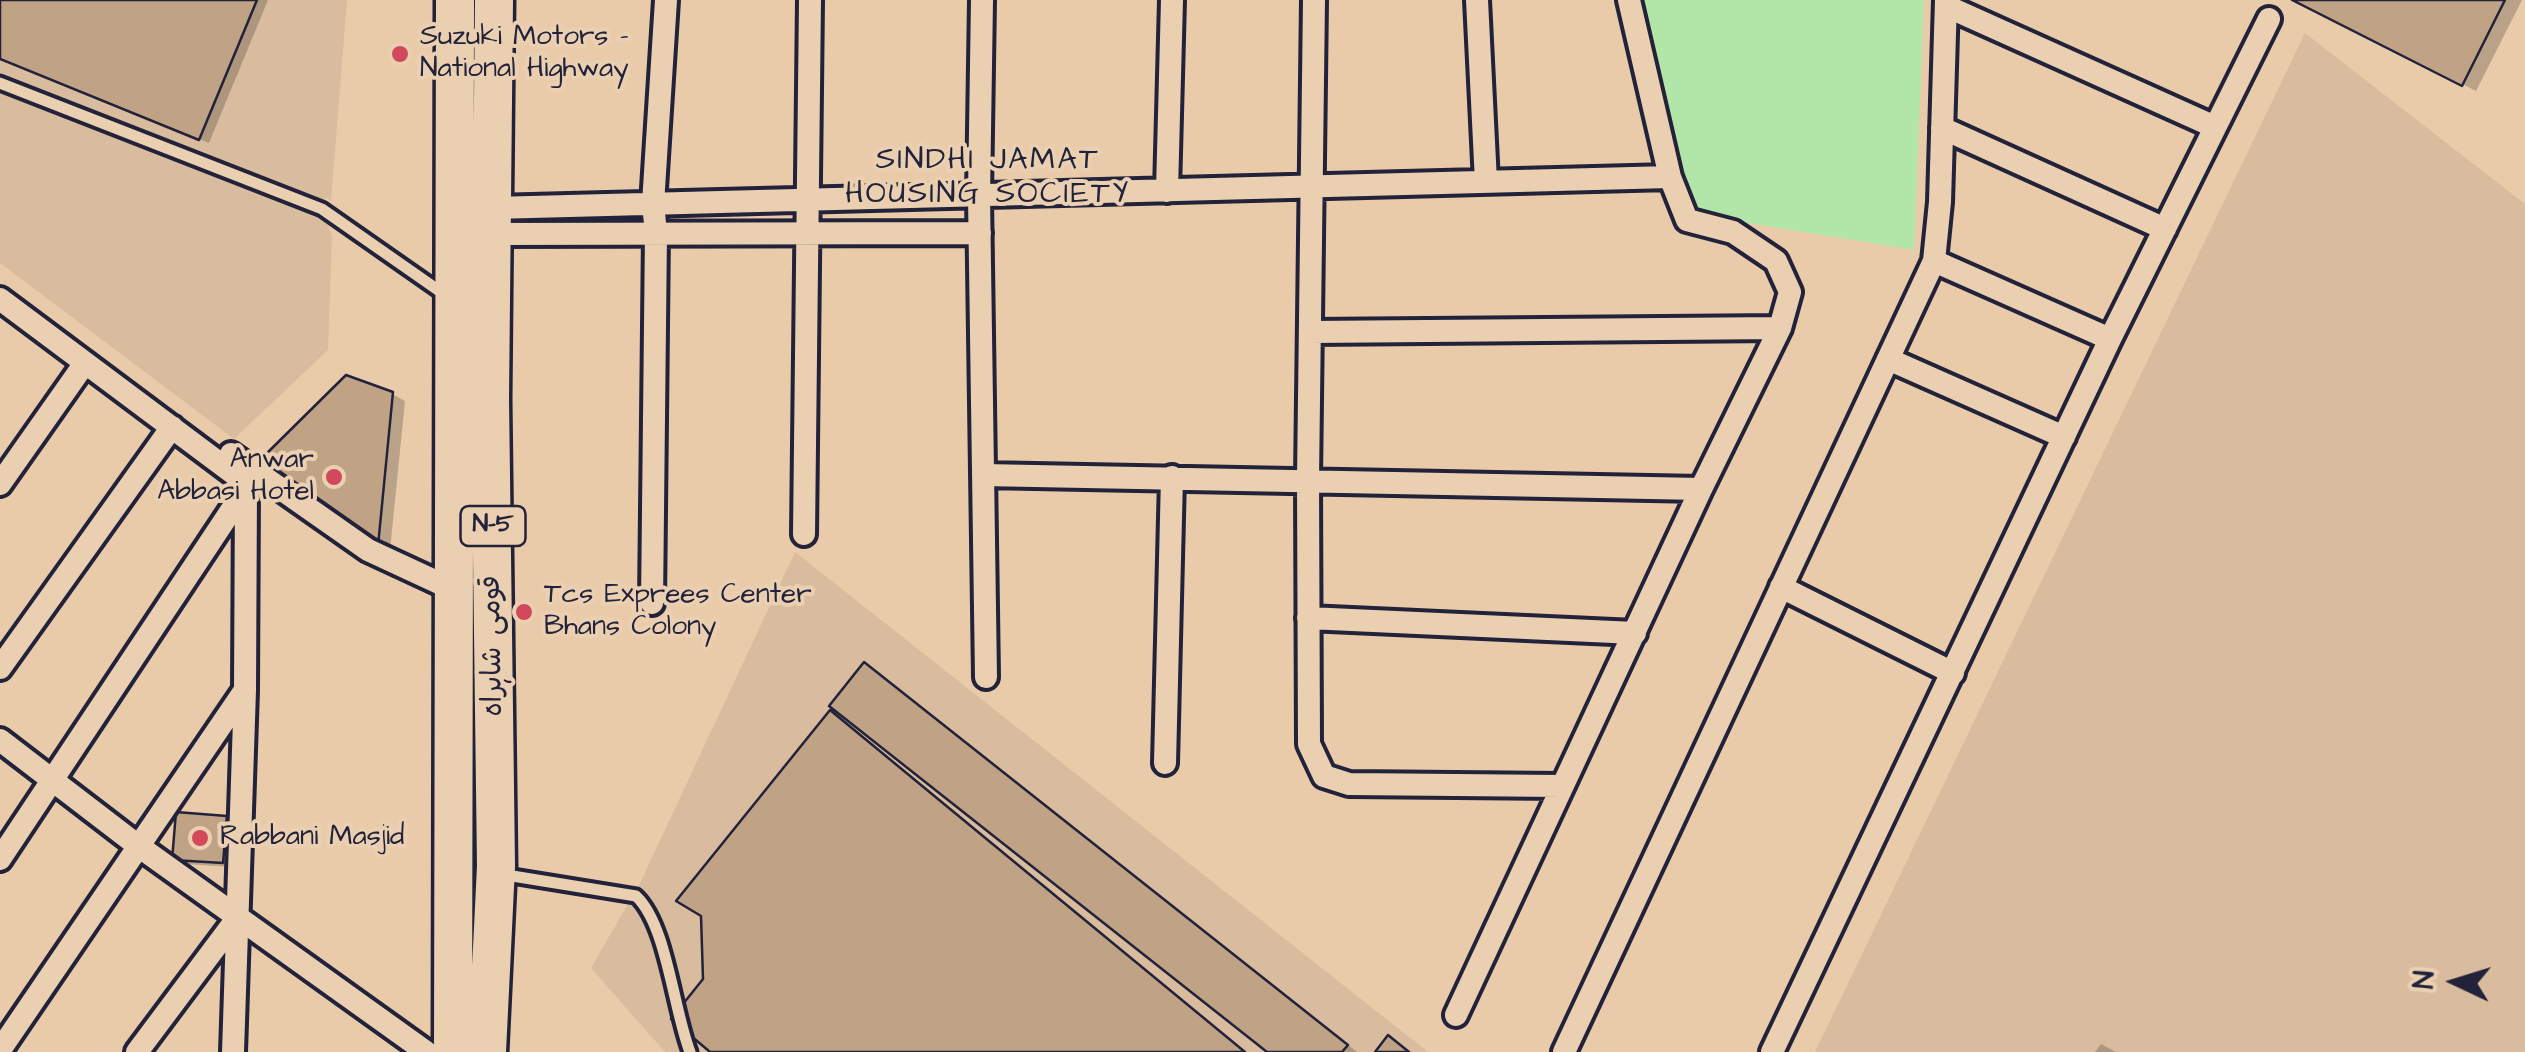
<!DOCTYPE html>
<meta charset="utf-8">
<style>
body{margin:0}
#map{position:relative;width:2525px;height:1052px;overflow:hidden;background:#e9cbaa;font-family:"Architects Daughter",sans-serif}
canvas{display:block}
.north{position:absolute;left:2405px;top:932px;width:100px;height:100px;-webkit-text-stroke:8px #eacfb1;paint-order:stroke;rotate:274deg;font-size:28px;font-weight:700;line-height:40px;text-align:center;color:#22223b}
.north::after{content:'';display:block;margin:auto;width:35px;height:45px;background:#22223b;clip-path:polygon(50% 0,100% 100%,50% 72%,0 100%)}
</style>
<div id="map">
<canvas width="2525" height="1052"></canvas>
<div class="north">N</div>
</div>
<script>
const g = document.querySelector('canvas').getContext('2d');
g.lineJoin = 'round';
function fillPath(path, color) {
  g.fillStyle = color;
  g.fill(path, 'evenodd');
}
function stroke(path, color, width, dash) {
  g.strokeStyle = color;
  g.lineWidth = width;
  g.lineCap = dash ? 'butt' : 'round';
  g.setLineDash(dash || []);
  g.stroke(path);
}
function drawText(font, color, halo, rows, align = 'center') {
  g.font = font + ' "Architects Daughter","Playpen Sans Arabic",sans-serif';
  g.lineWidth = 8;
  g.setLineDash([]);
  g.textBaseline = 'middle';
  g.strokeStyle = halo;
  g.fillStyle = color;
  for (const [text, x, y, turn = 0] of rows) {
    g.save();
    g.translate(x, y);
    g.rotate((+turn || 0) * Math.PI / 180);
    g.textAlign = isNaN(turn) ? turn : align;
    if (halo) g.strokeText(text, 0, 0);
    g.fillText(text, 0, 0);
    g.restore();
  }
}
fillPath(new Path2D(`
 M0,0H347L331,201L326,197L318,219L327,224L332,236L328,350L234,439L0,263Z
 M2305,33L2525,204V1052H1815Z
 M795,552L1428,1052H665L591,968L641,881Z`), '#d9bc9d');
fillPath(new Path2D(`
 M1643,0H1924L1914,250L1699,215L1686,200Z`), '#b2e6a8');
fillPath(new Path2D(`
 M0,0H268L209,143L0,58Z
 M2297,0H2522L2476,91Z
 M392,394L405,401L390,550L264,460Z
 M865,665L877,672L1357,1052H1271Z
 M831,714L844,721L1245,1052H714L706,980Z
 M226,819L236,824L232,867L184,864L175,858Z
 M2101,1044L2114,1051L2115,1052H2095Z`), '#0003');
const building = new Path2D(`
 M0,0H257L199,140L0,59Z
 M2292,0H2505L2462,86Z
 M346,375L393,392L378,546L260,460Z
 M864,662L1348,1045L1342,1052H1267L829,706Z
 M830,710L1245,1052H710L671,1019L703,979L701,916L676,901Z
 M176,812L227,816L223,863L172,860Z
 M1388,1035L1409,1052H1375Z`);
fillPath(building, '#c0a285');
stroke(building, '#22223b', 2.5);
const service = new Path2D(`
 M0,83L322,209L448,297
 M500,874L636,896C667,925 673,1008 690,1052`);
const minor = new Path2D(`
 M982,0L979,196L986,677
 M1314,0L1308,479L1309,744L1324,776L1349,784L1561,786
 M1477,0L1486,182
 M1946,6L2215,127
 M1942,128L2165,229
 M1167,191L1172,0
 M493,208L1670,177
 M492,234L980,233
 M1934,261L2110,339
 M0,299L238,477L246,488L245,690L233,1052
 M1310,332L1780,328
 M1888,359L2064,437
 M231,454L368,550L452,589
 M983,475L1701,489
 M0,484L85,363
 M804,534L810,0
 M1781,587L1953,673
 M652,603L656,233L653,204L666,0
 M1308,618L1635,633
 M0,668L172,427
 M0,740L137,845L426,1052
 M1165,763L1172,477
 M0,859L246,488
 M1456,1015L1701,489L1780,328L1790,292L1776,261L1733,232L1687,220L1670,177L1629,0
 M0,1050L245,690
 M137,1052L238,917
 M1564,1052L1934,261L1940,202L1946,0
 M1772,1052L2110,339L2269,19`);
const trunk = new Path2D(`
 M453,1052L455,0
 M487,1052L496,866L490,399L494,0`);
stroke(service, '#22223b', 19);
stroke(minor, '#22223b', 30);
stroke(trunk, '#22223b', 45);
stroke(service, '#eacfb1', 11);
stroke(minor, '#eacfb1', 22);
stroke(trunk, '#eacfb1', 38);
for (const [x, y, r, color] of [
 [400,54,10,"#d1495b"],
 [334,477,10,"#d1495b"],
 [524,612,10,"#d1495b"],
 [200,838,10,"#d1495b"]
]) {
  const dot = new Path2D();
  dot.arc(x, y, r, 0, 2 * Math.PI);
  g.fillStyle = color;
  g.fill(dot);
  stroke(dot, '#eacfb1', 4);
}
for (const [x, y, w] of [
 [493,526,65]
]) {
  const box = new Path2D();
  box.roundRect(x - w / 2, y - 20, w, 40, 8);
  g.fillStyle = '#eacfb1';
  g.fill(box);
  stroke(box, '#22223b', 2.5);
}
drawText('bold 25px', '#22223b', null, [
 ["N-5",493,526]
]);
drawText('28px', '#22223b', '#eacfb1', [
 ["Suzuki Motors -",420,38],
 ["National Highway",420,70],
 ["Anwar",314,461,"right"],
 ["Abbasi Hotel",314,493,"right"],
 ["Tcs Exprees Center",544,596],
 ["Bhans Colony",544,628],
 ["Rabbani Masjid",220,838]
], 'left');
drawText('28px', '#22223b', '#eacfb1', [
 ["قومی شاہراہ",494,646,-91]
]);
g.letterSpacing = '2.5px';
drawText('30px', '#22223b', '#eacfb1', [
 ["SINDHI JAMAT",988,162],
 ["HOUSING SOCIETY",988,196]
]);
g.letterSpacing = '0px';
</script>
